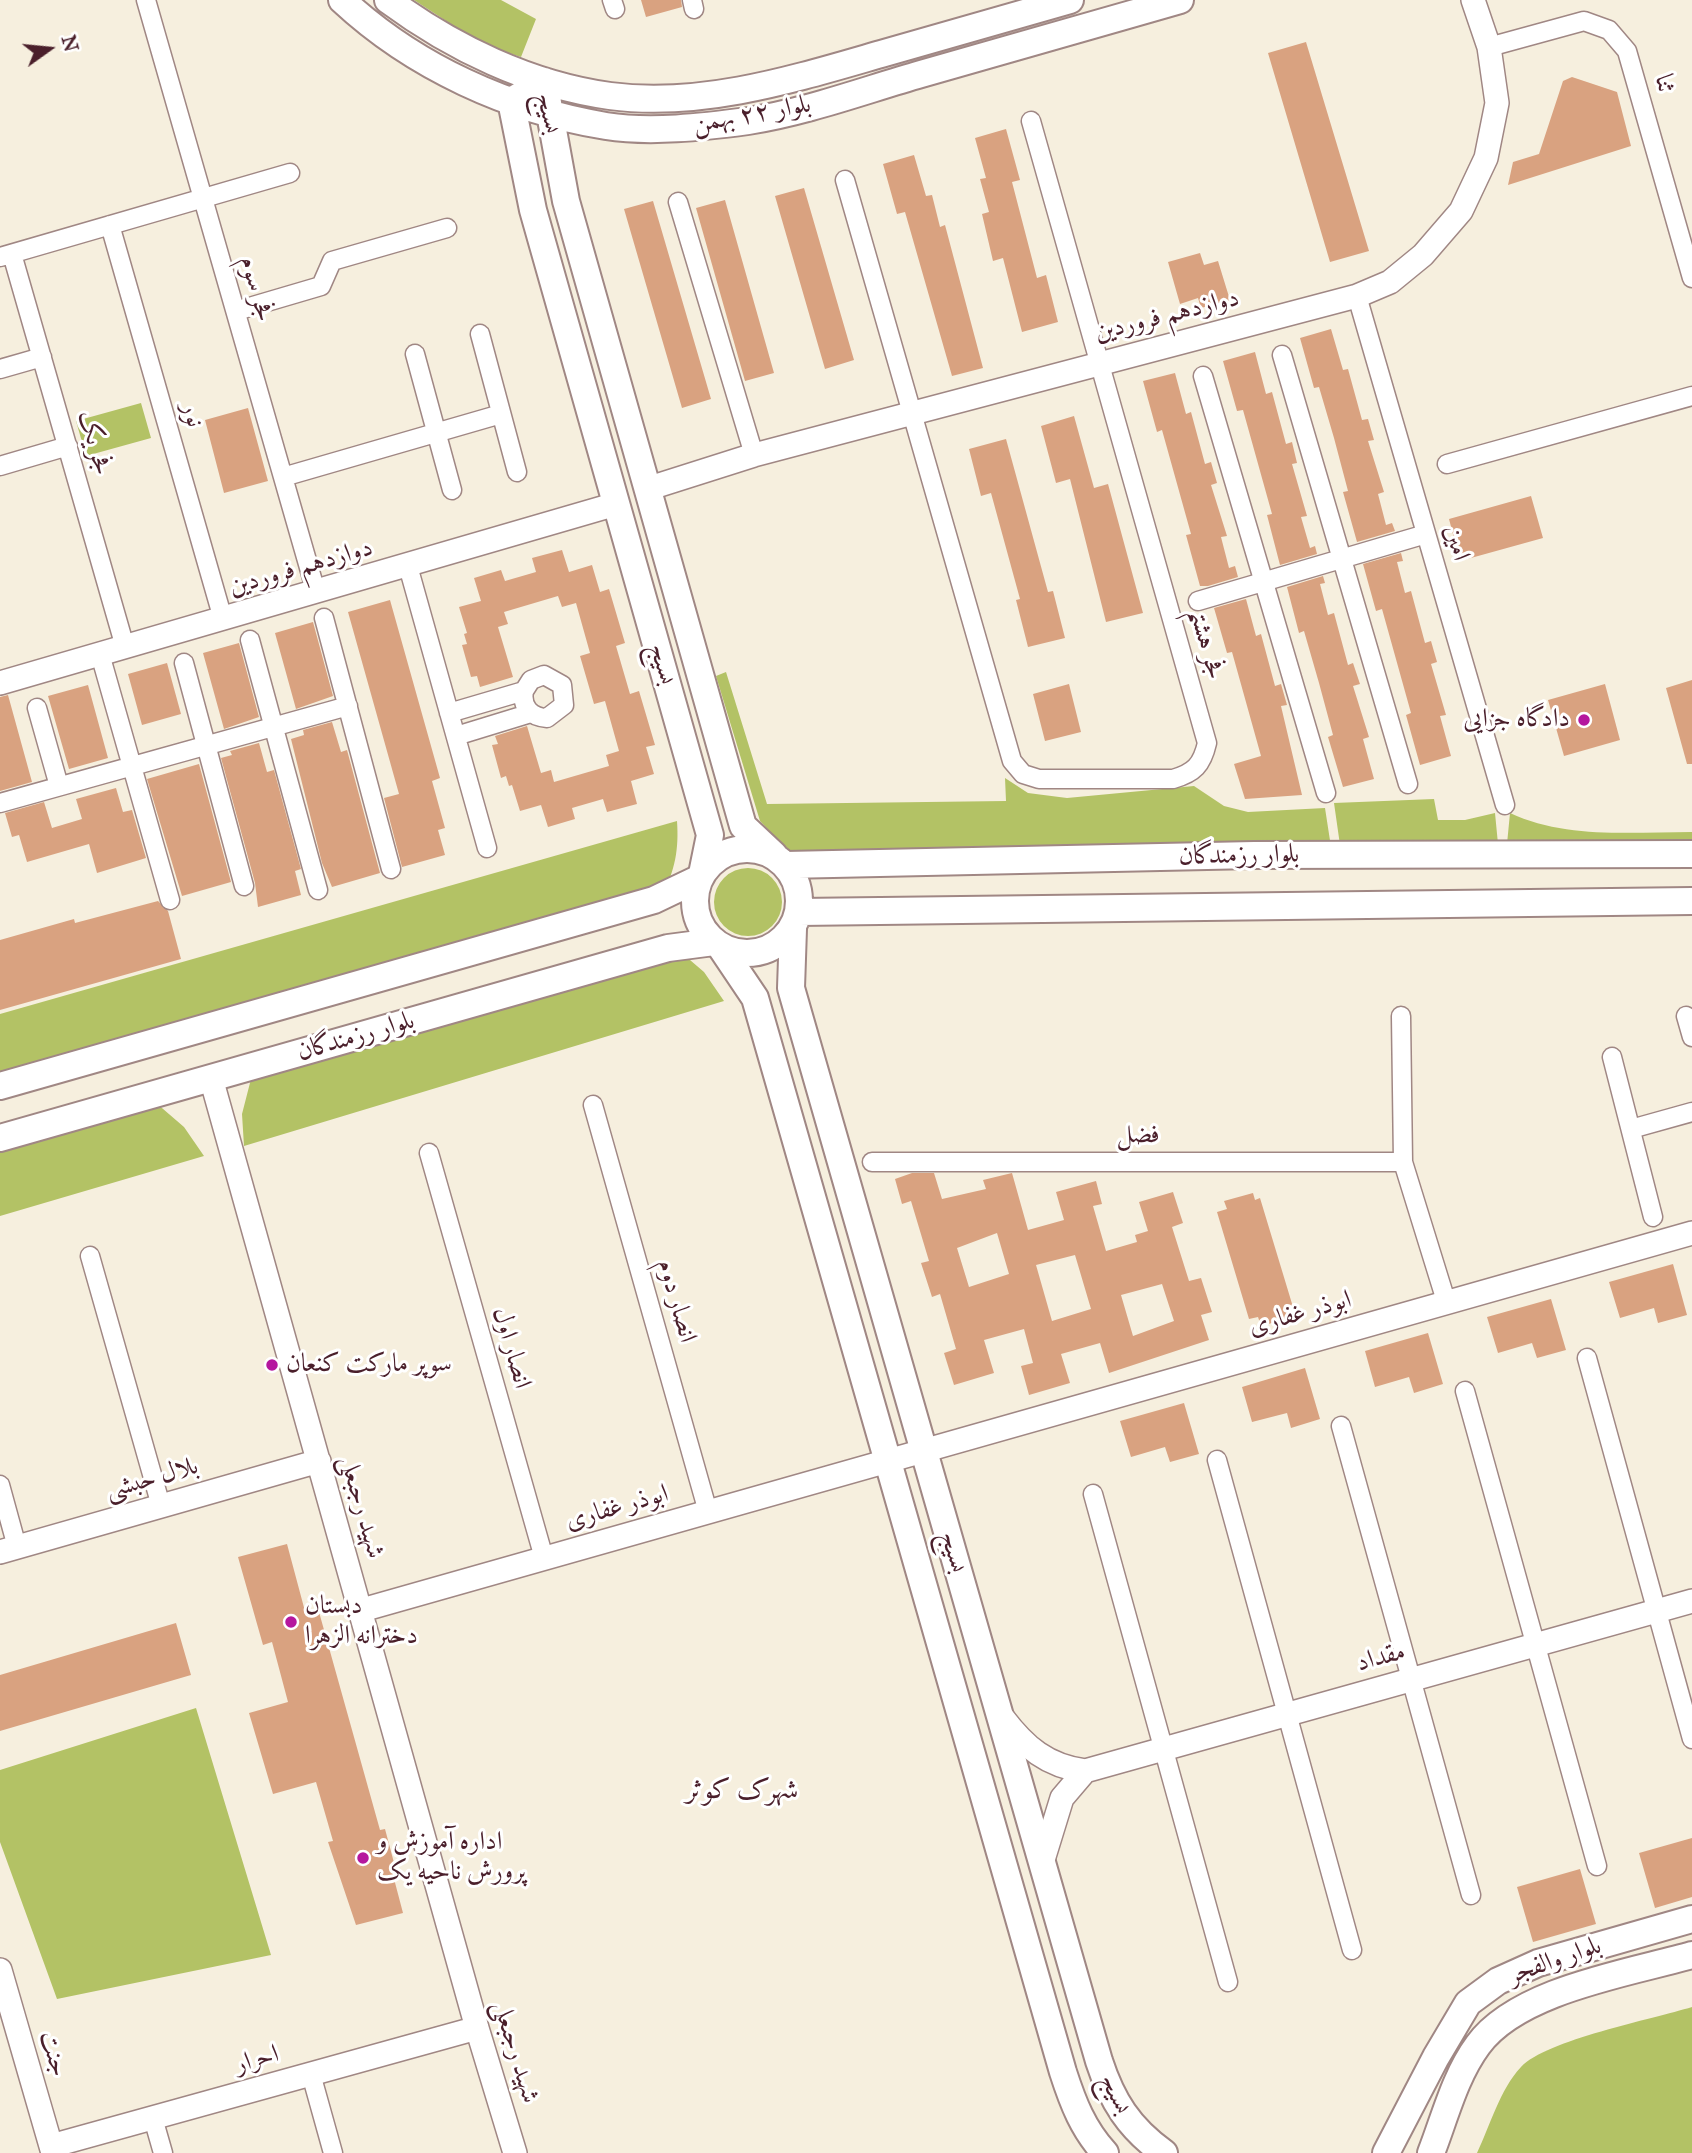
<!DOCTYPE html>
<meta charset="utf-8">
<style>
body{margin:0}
#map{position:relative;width:1692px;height:2153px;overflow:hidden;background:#f6efde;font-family:"IM FELL Great Primer",serif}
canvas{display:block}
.north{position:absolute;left:14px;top:14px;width:70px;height:70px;-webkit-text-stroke:5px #fff;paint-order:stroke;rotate:75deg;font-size:19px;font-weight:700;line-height:28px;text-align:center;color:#4a1f2b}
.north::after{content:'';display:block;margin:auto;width:24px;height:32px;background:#4a1f2b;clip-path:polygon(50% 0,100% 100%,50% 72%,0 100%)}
</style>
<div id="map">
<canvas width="1692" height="2153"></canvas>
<div class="north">N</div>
</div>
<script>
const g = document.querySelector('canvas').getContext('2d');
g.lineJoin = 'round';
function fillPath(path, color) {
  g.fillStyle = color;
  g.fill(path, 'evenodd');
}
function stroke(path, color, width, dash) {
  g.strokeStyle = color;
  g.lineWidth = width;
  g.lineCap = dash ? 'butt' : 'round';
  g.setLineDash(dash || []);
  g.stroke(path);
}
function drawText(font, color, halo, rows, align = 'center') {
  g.font = font + ' "IM FELL Great Primer",Amiri,serif';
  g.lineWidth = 6;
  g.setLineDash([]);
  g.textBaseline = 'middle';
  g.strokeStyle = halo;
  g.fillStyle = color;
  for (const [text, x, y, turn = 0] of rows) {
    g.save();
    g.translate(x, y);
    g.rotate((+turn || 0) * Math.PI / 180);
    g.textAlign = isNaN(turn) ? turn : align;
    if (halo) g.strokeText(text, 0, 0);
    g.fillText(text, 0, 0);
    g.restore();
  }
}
fillPath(new Path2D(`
 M414,0H501L536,19L521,57L483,45Z
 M141,403L151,438L86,456L76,421Z
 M726,672L767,804L1006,801L1005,778L1028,793L1067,798L1194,786L1224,806L1248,812L1325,808L1331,847L789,852L760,821L716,676Z
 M1434,799L1438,820H1465L1495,813L1498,844L1340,845L1334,803Z
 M1510,813C1565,839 1631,832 1692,832V842L1507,844Z
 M677,821C679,850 675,870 662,896L0,1086V1014Z
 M714 902a34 34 0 1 1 68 0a34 34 0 1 1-68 0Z
 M676,948L704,972L724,1001L244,1146L242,1114L251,1079Z
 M148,1096L184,1127L204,1156L0,1216V1138Z
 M196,1708L271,1955L57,1999L0,1842V1770Z
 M1692,2007V2153H1477C1490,2126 1500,2089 1521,2067C1546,2040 1653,2019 1692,2007Z`), '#b3c265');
fillPath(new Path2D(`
 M641,0H681L682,7L646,17Z
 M1306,42L1369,251L1330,262L1268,53Z
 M1572,77L1617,92L1631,146L1508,185L1513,162L1539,154L1563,81Z
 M1006,129L1020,180L1012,182L1037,278L1046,275L1058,322L1022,332L1003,258L993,261L982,214L989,212L980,179L986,178L975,138Z
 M914,155L926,196L932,195L940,227L945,225L983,368L952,376L905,212L897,214L883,164Z
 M804,188L854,360L825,369L775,196Z
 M725,200L774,373L745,381L696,208Z
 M653,201L711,399L682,408L624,209Z
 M1200,253L1204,265L1218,261L1230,300L1201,308L1198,298L1180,304L1168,262Z
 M1331,329L1343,370L1348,369L1362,420L1368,419L1374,440L1368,441L1384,492L1378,494L1386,525L1392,523L1395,531L1357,542L1343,492L1348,491L1334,438L1319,387L1314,388L1300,338Z
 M1255,352L1266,394L1272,392L1286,444L1292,442L1297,463L1292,464L1307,516L1301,517L1310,548L1315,546L1317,554L1280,565L1267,515L1272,514L1243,410L1237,411L1223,361Z
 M1175,373L1186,414L1191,412L1205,464L1211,462L1217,483L1211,485L1227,536L1221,537L1229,568L1235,566L1238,577L1208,586H1200L1186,535L1191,534L1162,430L1157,432L1143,381Z
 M248,408L268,481L224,493L205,420Z
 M1074,416L1094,488L1108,484L1143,613L1106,622L1070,479L1056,483L1041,426Z
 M1006,439L1048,592L1053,591L1065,638L1028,647L1016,600L1020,599L991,493L981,496L969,449Z
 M1531,496L1543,538L1460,561L1449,519Z
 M562,550L569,572L592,565L600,592L609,589L625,643L616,646L630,694L639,691L655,745L646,747L654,774L631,781L637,804L607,812L603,799L572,808L575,819L548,827L541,805L520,811L512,785L509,786L506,776L501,778L492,745L498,744L495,736L527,726L541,773L551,770L554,782L609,766L606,755L619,751L605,701L594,704L580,656L590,653L576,603L562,607L558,596L504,612L508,624L498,627L513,677L480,687L477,676L471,677L462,645L467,644L464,634L467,633L459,607L481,601L474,578L501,570L505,581L536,572L532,558Z
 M1401,553L1403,561L1397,562L1405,593L1411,591L1425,643L1431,641L1437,662L1431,664L1446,715L1440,716L1451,756L1420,765L1406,715L1411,713L1382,609L1376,611L1363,564Z
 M1323,576L1325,583L1320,584L1328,615L1334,613L1348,665L1353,663L1360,684L1353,686L1369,737L1363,739L1374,779L1343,787L1328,737L1333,735L1319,683L1304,631L1299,633L1287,587Z
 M1246,599L1256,636L1261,634L1275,686L1281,684L1287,705L1281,706L1302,795L1245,799L1234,764L1261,756L1232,652L1227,653L1214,608Z
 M390,600L440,778L432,781L445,828L438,830L445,855L402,867L384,798L399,794L348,612Z
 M313,622L333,696L296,709L275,633Z
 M239,643L259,717L224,729L203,653Z
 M167,663L181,714L142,725L128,674Z
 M1692,680V764H1687L1666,688Z
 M1069,684L1081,732L1045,741L1033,694Z
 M1605,684L1620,740L1564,756L1548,700Z
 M88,685L108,758L69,769L48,696Z
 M8,695L32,782L0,791V697Z
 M332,722L341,752L347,750L380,873L332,887L322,863L291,739L304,735L303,730Z
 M259,743L267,772L274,770L301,869L295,871L301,895L258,907L255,883L221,758L232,755L230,751Z
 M199,764L231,882L182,896L147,779Z
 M116,788L123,812L132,810L146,858L97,873L89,844L27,862L19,835L12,837L5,813L44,802L52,828L82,819L76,799Z
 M158,901L168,911L181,959L0,1010V940L74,919L75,923Z
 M912,1173H934L942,1199L986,1189L983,1180L1012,1173L1028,1230L1064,1220L1056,1192L1096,1181L1102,1204L1093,1206L1106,1251L1137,1242L1135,1235L1148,1231L1139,1202L1173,1192L1183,1223L1172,1227L1189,1281L1201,1278L1212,1312L1201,1315L1209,1340L1109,1373L1100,1343L1061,1354L1070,1383L1029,1395L1021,1366L1033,1363L1024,1329L984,1340L994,1373L954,1385L944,1353L956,1349L940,1294L932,1297L921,1263L929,1261L911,1201L902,1204L895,1179ZM997,1233L1009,1274L969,1287L957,1248ZM1075,1255L1091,1309L1052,1321L1036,1265ZM1162,1284L1174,1321L1133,1336L1121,1295Z
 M1253,1193L1255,1200L1260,1198L1293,1307L1287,1309L1290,1318L1261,1326L1258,1317L1249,1319L1217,1212L1227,1209L1224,1201Z
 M1673,1264L1687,1315L1658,1323L1654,1308L1620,1318L1609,1282Z
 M1551,1299L1566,1350L1537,1358L1532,1343L1498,1353L1487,1317Z
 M1428,1333L1443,1384L1414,1393L1409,1377L1375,1387L1365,1351Z
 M1305,1368L1320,1419L1291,1428L1287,1413L1252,1422L1242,1387Z
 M1184,1403L1199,1454L1170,1462L1165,1447L1131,1457L1120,1421Z
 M287,1544L306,1615L319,1612L380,1830L385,1829L397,1874L393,1875L403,1913L356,1925L328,1842L333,1841L316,1782L273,1794L249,1713L288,1702L272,1642L263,1645L238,1557Z
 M176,1623L191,1675L0,1731V1675Z
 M1692,1838V1897L1655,1908L1639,1853Z
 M1580,1869L1596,1924L1533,1942L1517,1887Z`), '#d9a280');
const minor = new Path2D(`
 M146,0L316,592
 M612,0L615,9
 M692,0L694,9
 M1489,47L1584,21L1609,30L1627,51L1692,278
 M845,180L1012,761L1023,774L1039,779H1173C1194,773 1202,765 1207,743L1031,121
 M678,202L754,455
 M110,225L223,619
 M12,254L125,647
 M0,257L290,173
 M1357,296L1505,805
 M236,311L321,286L332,261L447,228
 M480,334L517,472
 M415,354L452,490
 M1282,355L1408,784
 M0,369L42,357
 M1203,376L1326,793
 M1447,464L1692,396
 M0,466L68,446
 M283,477L501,414
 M408,566L487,848
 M1198,601L1426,534
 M324,618L391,869
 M250,640L318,890
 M100,654L170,900
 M184,663L244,886
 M37,708L59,786
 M449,713L524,691L531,680L544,675L562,685L564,705L547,718C531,717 521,707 524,691
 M456,736L531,713
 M0,803L348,706
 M1401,1016L1403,1162L1446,1301
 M1686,1016L1692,1037
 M1612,1057L1653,1217
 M593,1105L708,1512
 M1631,1129L1692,1112
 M429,1153L544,1558
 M872,1162H1403
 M90,1256L161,1506
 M1587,1358L1692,1739
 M1465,1391L1597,1866
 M1341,1426L1471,1895
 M1217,1460L1352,1950
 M0,1485L17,1547
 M1093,1494L1228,1982
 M311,2074L333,2153
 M153,2118L163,2153`);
const tertiary = new Path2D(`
 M650,488L754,455L1357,296L1390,282L1423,255L1461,211L1486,158L1497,103L1489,47L1473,0
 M0,683L616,504
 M211,1078L477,2028L515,2153
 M0,1552L319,1461
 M362,1610L1692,1233
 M1003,1718C1025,1747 1047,1766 1085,1771L1692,1601
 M1042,1863L1062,1798L1085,1771
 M0,1970L53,2153
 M51,2146L477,2028`);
const secondary = new Path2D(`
 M342,0C414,67 509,110 606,126C650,133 703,127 748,121C806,112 865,90 921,74C1008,49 1094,25 1180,0
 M388,0C453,48 530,85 610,96C702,108 794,79 881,54C944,36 1007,18 1070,0
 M695 901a52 52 0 1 1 104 0a52 52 0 1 1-104 0Z
 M786,865L1254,855L1692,854
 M702,874L710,835L533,210L511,101L544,81L566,201L743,826L774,855
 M799,912L1692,901
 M793,929L791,988L1099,2061C1112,2101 1129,2128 1164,2153
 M720,946L755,998L1063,2072C1073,2103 1083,2129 1105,2153
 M0,1086L654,900L700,878
 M0,1138L668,948L714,942
 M1386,2153L1436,2057L1468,2003L1498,1981L1538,1963L1692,1919
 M1431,2153C1445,2117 1455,2076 1478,2045C1518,1990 1629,1973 1692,1955`);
stroke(minor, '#a08784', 21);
stroke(tertiary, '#a08784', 26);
stroke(secondary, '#a08784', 30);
stroke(minor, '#fff', 18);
stroke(tertiary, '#fff', 23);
stroke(secondary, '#fff', 26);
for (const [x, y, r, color] of [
 [1584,720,7,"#b5179e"],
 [272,1365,7,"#b5179e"],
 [291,1622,7,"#b5179e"],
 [363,1858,7,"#b5179e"]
]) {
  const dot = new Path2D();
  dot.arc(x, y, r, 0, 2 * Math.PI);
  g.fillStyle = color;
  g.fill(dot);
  stroke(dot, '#fff', 2.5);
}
drawText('26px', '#4a1f2b', '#fff', [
 ["ثنا",1664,84,74],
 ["بسیج",548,113,76],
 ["بلوار ۲۲ بهمن",752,115,-10],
 ["فجر سوم",256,289,74],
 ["دوازدهم فروردین",1167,316,-14],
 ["نور",192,415,74],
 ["فجر یک",94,443,74],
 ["امین",1456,543,74],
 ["دوازدهم فروردین",301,568,-16],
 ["فجر هشتم",1206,644,74],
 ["بسیج",662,664,74],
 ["بلوار رزمندگان",1239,856,-1],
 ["بلوار رزمندگان",356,1037,-16],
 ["فضل",1138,1136],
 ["انصار دوم",676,1301,74],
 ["ابوذر غفاری",1300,1314,-16],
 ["انصار اول",511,1348,74],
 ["بلال حبشی",152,1479,-16],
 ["شهید رجبعلی",361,1507,74],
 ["ابوذر غفاری",617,1508,-16],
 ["بسیج",953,1552,74],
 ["مقداد",1381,1658,-15],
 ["بلوار والفجر",1555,1961,-19],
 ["شهید رجبعلی",515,2052,73],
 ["جنت",53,2054,74],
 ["احرار",257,2060,-16],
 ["بسیج",1115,2094,63]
]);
drawText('26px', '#4a1f2b', '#fff', [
 ["دادگاه جزایی",1570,720,"right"],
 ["سوپر مارکت کنعان",286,1365],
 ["دبستان",305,1607],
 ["دخترانه الزهرا",305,1637],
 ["اداره آموزش و",377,1843],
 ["پرورش ناحیه یک",377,1873]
], 'left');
drawText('28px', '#4a1f2b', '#fff', [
 ["شهرک کوثر",742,1791]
]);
</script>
